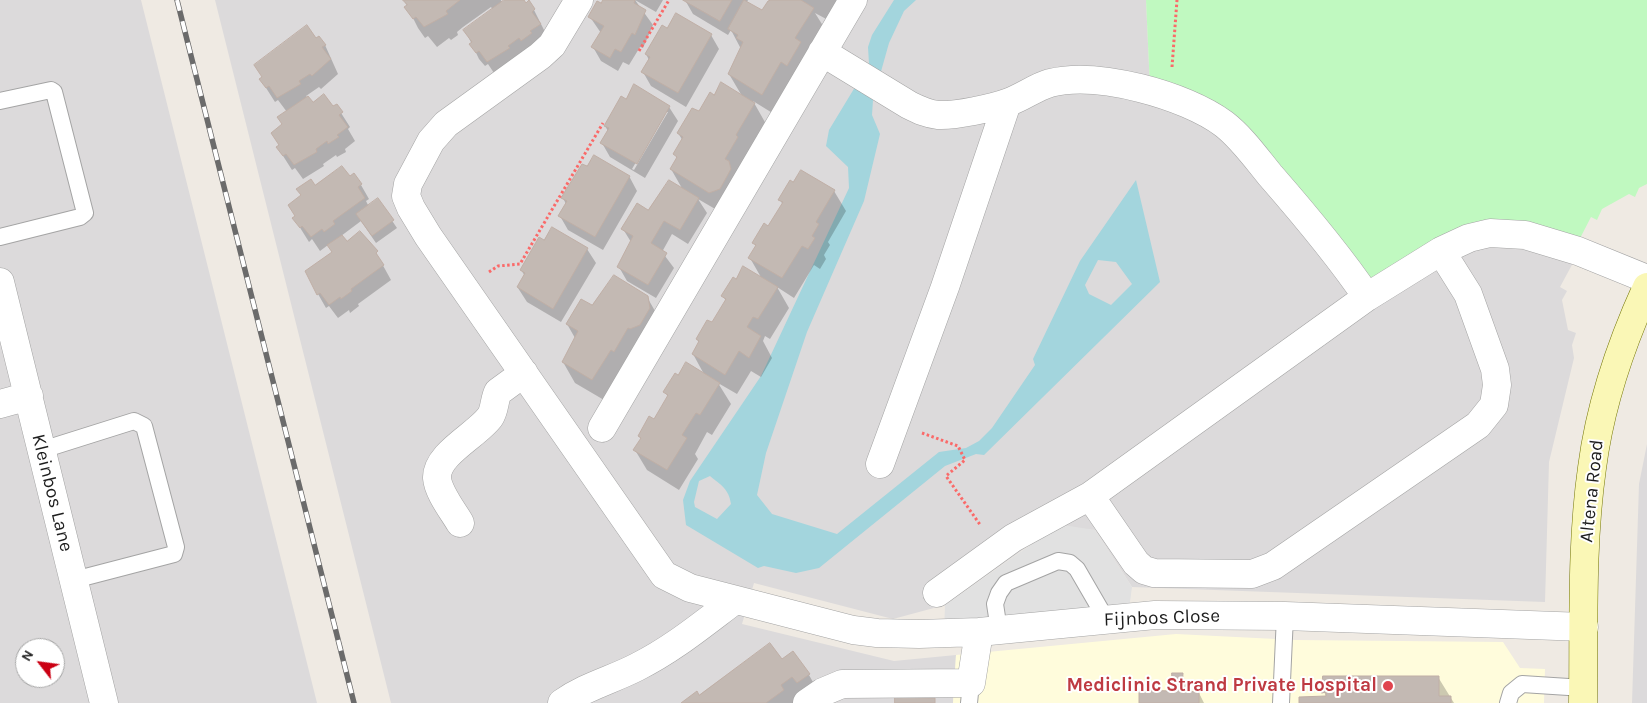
<!DOCTYPE html>
<style>
body{margin:0}
#map{position:relative;width:1647px;height:703px;overflow:hidden;background:#efeae3;font-family:Karla,sans-serif}
canvas{display:block}
.north{position:absolute;left:15px;top:638px;width:50px;height:50px;box-sizing:border-box;background:#fff;border:1px solid #a5a5a5;border-radius:50%;rotate:300deg;font-size:14px;font-weight:700;line-height:20px;text-align:center;color:#1d1d1d}
.north::after{content:'';display:block;margin:auto;width:18px;height:22px;background:#cb0013;clip-path:polygon(50% 0,100% 100%,50% 72%,0 100%)}
</style>
<div id="map">
<canvas width="1647" height="703"></canvas>
<div class="north">N</div>
</div>
<script>
const g = document.querySelector('canvas').getContext('2d');
g.lineJoin = 'round';
function fillPath(path, color) {
  g.fillStyle = color;
  g.fill(path, 'evenodd');
}
function stroke(path, color, width, dash) {
  g.strokeStyle = color;
  g.lineWidth = width;
  g.lineCap = dash ? 'butt' : 'round';
  g.setLineDash(dash || []);
  g.stroke(path);
}
function drawText(font, color, halo, rows, align = 'center') {
  g.font = font + ' Karla,sans-serif';
  g.lineWidth = 4;
  g.setLineDash([]);
  g.textBaseline = 'middle';
  g.strokeStyle = halo;
  g.fillStyle = color;
  for (const [text, x, y, turn = 0] of rows) {
    g.save();
    g.translate(x, y);
    g.rotate((+turn || 0) * Math.PI / 180);
    g.textAlign = isNaN(turn) ? turn : align;
    if (halo) g.strokeText(text, 0, 0);
    g.fillText(text, 0, 0);
    g.restore();
  }
}
fillPath(new Path2D(`
 M0,0H141L317,703H0ZM25,648H55V678H25Z
 M215,0H1146L1150,88L1469,236L1580,250L1560,287L1567,291L1562,300L1568,330L1576,333L1572,345L1574,358L1549,462L1545,602L1132,587L1095,530L1055,527L945,605L893,619L754,583L742,624L894,661L956,655L953,703H391Z
 M1647,444V703H1632L1639,484Z`), '#dcdadb');
fillPath(new Path2D(`
 M1176,634L1296,640L1503,642L1520,668L1545,669L1544,703H953L956,655Z`), '#fffcdc');
fillPath(new Path2D(`
 M1146,0H1647V184L1639,188L1635,197L1629,194L1602,209L1597,220L1591,217L1575,248L1490,231L1367,295L1249,148L1150,88Z`), '#c0f9c0');
fillPath(new Path2D(`
 M1063,525L1095,530L1132,587L1128,617L944,633L945,605L1056,527Z`), '#e1e1e1');
fillPath(new Path2D(`
 M894,0H916L904,11L889,43L873,100L872,115L880,134L864,201L807,332L766,453L757,495L772,514L837,534L939,452L966,448L979,441L992,428L1035,365L1033,359L1080,261L1136,180L1160,282L984,455L976,454L945,466L819,568L796,573L764,566L758,568L686,525L683,500L690,481L761,376L849,188L848,167L826,146L829,130L869,64L868,47L872,35ZM1098,260L1116,262L1132,284L1111,305L1089,294L1085,285ZM710,476C721,485 729,489 731,504L717,519L695,507L694,502L699,481Z`), '#a3d5dd');
fillPath(new Path2D(`
 M404,0H501L502,3L506,0H522L526,5L529,2L534,10L548,38L496,76L488,64L485,66L479,59L465,30L493,10L491,7L463,27L457,32L458,35L451,40L449,38L437,47L428,36L425,38L418,28Z
 M605,0H663L656,12L635,0L653,25L643,48L640,47L629,65L623,62L618,71L601,61L593,47L601,33L590,17Z
 M685,0H748L747,2L763,12L773,0H843L830,21L815,13L825,29L774,114L753,101L766,124L722,213L698,199L707,213L688,244L672,234L662,252L674,268L656,298L627,281L619,267L631,242L623,229L683,190L671,169L677,159L675,154L683,141L678,133L714,96H742L729,74L741,49L731,30L728,35L693,14Z
 M668,30L711,35L719,49L686,107L651,86L643,72L649,60L646,54Z
 M316,40L325,45L338,74L321,89L319,87L306,96L312,104L333,108L336,105L350,127L348,129L355,141L345,149L346,152L337,157L336,155L323,164L324,166L303,179L295,168L292,170L278,148L287,112L278,100L275,102L261,80Z
 M626,100L669,107L678,121L645,178L610,157L602,143L608,131L605,126ZM665,112H668L634,170L632,169Z
 M629,176L637,191L603,250L568,230L560,216L566,204L563,198Z
 M349,178L361,185L369,199L366,201L369,207L378,200L397,228L376,243L361,221L341,236L346,243L368,244L370,242L391,280L358,304L359,306L350,313L349,310L338,318L329,306L326,308L318,294L333,253L328,245L320,251L312,239L309,242L294,218L315,187Z
 M834,191L846,211L828,242L830,245L824,255L826,259L820,269L814,265L794,298L777,287L789,308L770,339L765,336L763,341L772,358L761,377L751,371L737,394L718,383L731,404L712,435L707,432L695,454L698,459L679,490L647,470L635,450L641,439L639,436L654,420L668,397L665,392L679,377L705,376L693,354L699,343L697,339L712,324L726,301L723,296L737,281L762,279L750,258L756,246L754,243L769,228L783,205L780,200Z
 M545,242L587,249L596,263L561,322L527,302L518,288L525,276L521,270Z
 M647,297L659,318L604,400L575,383L563,362L575,338L567,324L593,307Z
 M782,661L809,675L823,700L805,703H683Z
 M1182,675L1193,693H1199L1204,703H1140L1174,692Z
 M1438,677L1454,703H1300L1327,698L1324,692Z`), '#0003');
const building = new Path2D(`
 M403,0H460L446,11L448,14L424,27L416,17L413,19L404,7L407,5Z
 M504,0H524L526,3L529,0L535,9L532,12L541,24L530,31L532,33L521,41L519,38L508,46L510,48L487,62L479,51L476,53L469,44L472,42L463,30Z
 M603,0H635L634,3L646,10L635,35L632,33L621,52L615,49L610,58L591,47L604,26L588,17L597,1L601,3Z
 M683,0H732L720,21Z
 M744,0L762,10L768,1L771,0H801L814,8L795,38L801,42L787,66L781,62L762,95L728,74L743,42L736,38L738,35L728,29Z
 M676,13L712,34L678,93L641,72L650,57L645,54L662,25L667,28Z
 M307,25L316,38L319,36L326,45L322,47L331,59L312,76L310,74L299,81L301,84L277,98L269,86L266,88L259,79L262,77L254,65Z
 M721,82L755,103L736,135L738,137L725,159L729,161L731,169L720,189L709,193L670,169L677,157L673,154L683,137L677,133L692,108L699,111L710,92L714,95Z
 M634,84L670,106L637,164L600,143L609,128L604,126L621,96L626,99Z
 M324,94L333,106L337,104L343,112L339,115L348,127L337,135L339,137L328,144L327,141L316,149L317,152L294,165L286,154L283,156L276,147L279,145L271,133L282,124L277,117L308,96L313,102Z
 M594,155L630,176L595,237L558,216L567,201L561,198L582,164L587,166Z
 M342,166L350,176L354,173L362,184L358,187L365,198L333,221L335,224L324,232L322,229L311,237L302,226L300,228L292,218L295,216L288,205L301,195L296,189L311,179L315,185Z
 M801,170L835,190L816,222L819,224L812,236L815,238L808,249L802,246L782,278L748,258L756,245L752,243L764,223L768,226L783,202L778,200L790,180L793,182Z
 M669,180L699,198L680,230L664,221L651,243L667,253L648,285L617,267L633,236L621,229L637,203L648,210Z
 M378,198L394,220L372,236L356,214Z
 M552,227L588,248L553,309L517,287L525,273L520,270L539,237L544,240Z
 M360,231L378,251L376,253L384,265L351,289L352,291L341,299L340,297L329,305L320,293L317,295L305,271L332,252L327,245L342,235L347,241Z
 M743,266L778,287L758,319L753,317L747,327L761,336L749,358L739,351L725,375L692,354L699,341L696,339L707,320L712,322L726,299L721,296L733,277L736,279Z
 M614,275L648,296L650,308L640,325L630,329L628,328L614,352L611,350L592,380L562,362L578,331L566,324L581,299L592,305Z
 M686,362L720,383L700,415L696,413L682,435L687,438L667,470L633,450L641,438L638,436L649,416L654,419L668,395L663,392L675,373L678,375Z
 M770,643L782,659L793,651L810,674L797,683L792,677L781,685L784,690L766,703H681L697,691L699,695Z
 M1172,673H1183L1182,691L1199,692V703H1139V690L1172,691Z
 M1323,676H1439V696H1451V703H1299V697L1326,696V692L1322,693Z
 M895,697L935,698V703H895Z`);
fillPath(building, '#c3b9b3');
stroke(building, '#c0afa6', 1);
const lane = new Path2D(`
 M0,101L51,90L54,92L85,213L80,217L0,237
 M42,450L134,421L144,426L176,547L174,554L74,580
 M999,630L995,604L999,593L1006,583L1058,561L1070,563L1077,569L1106,619
 M969,703L971,683
 M1281,703L1285,616
 M1508,703L1511,693L1522,684L1584,688`);
const street = new Path2D(`
 M579,0L552,45L540,56L446,124L431,141L408,184L406,196L411,208L428,236L664,575L690,588L853,630L877,633L919,634L979,632L1155,615L1285,616L1584,627
 M822,52L909,105C919,110 927,114 938,115C955,116 993,108 1009,102C1023,97 1036,87 1050,83C1098,71 1185,95 1224,124C1242,138 1256,158 1270,175C1304,214 1338,254 1367,297
 M0,282L104,703
 M0,404L29,396
 M602,428L853,0
 M880,464L945,287L1007,103
 M1090,496L1136,563L1144,570L1154,573L1252,574L1273,566L1478,425L1494,405L1497,385L1495,369L1468,294L1441,251
 M460,523C453,511 438,492 437,478C436,454 477,435 490,417C495,410 494,400 498,392L524,373
 M937,593L1013,538L1090,496L1367,297L1441,251L1469,238L1490,233L1525,235L1578,251L1647,279
 M562,703C586,686 612,680 637,667C673,649 703,624 735,600
 M807,703L823,692L842,684L971,683L979,632`);
const secondary = new Path2D(`
 M1583,703C1584,625 1581,545 1592,468C1600,405 1621,344 1647,287`);
stroke(lane, '#a4a4a4', 18);
stroke(street, '#a4a4a4', 29);
stroke(secondary, '#737504', 29);
stroke(new Path2D(`
 M639,51L669,0
 M1172,67L1177,0
 M489,272L498,266L520,264L603,123
 M922,433L958,446L965,460L946,476L981,526`), '#fa6a69', 3, [2.5, 2.5]);
stroke(lane, '#fff', 16);
stroke(street, '#fff', 28);
stroke(secondary, '#faf7b6', 28);
const rail = new Path2D(`
 M177,0L354,703`);
stroke(rail, '#6b6b6b', 5.5);
stroke(rail, '#fff', 4, [11]);
for (const [x, y, r, color] of [
 [1388,686,6,"#e0444e"]
]) {
  const dot = new Path2D();
  dot.arc(x, y, r, 0, 2 * Math.PI);
  g.fillStyle = color;
  g.fill(dot);
  stroke(dot, '#fff', 2);
}
drawText('19px', '#1d1d1d', '#fff', [
 ["Altena Road",1592,491,-84],
 ["Kleinbos Lane",52,493,76],
 ["Fijnbos Close",1162,618,-2]
]);
drawText('bold 19px', '#be3a42', '#fff', [
 ["Mediclinic Strand Private Hospital",1377,686]
], 'right');
</script>
